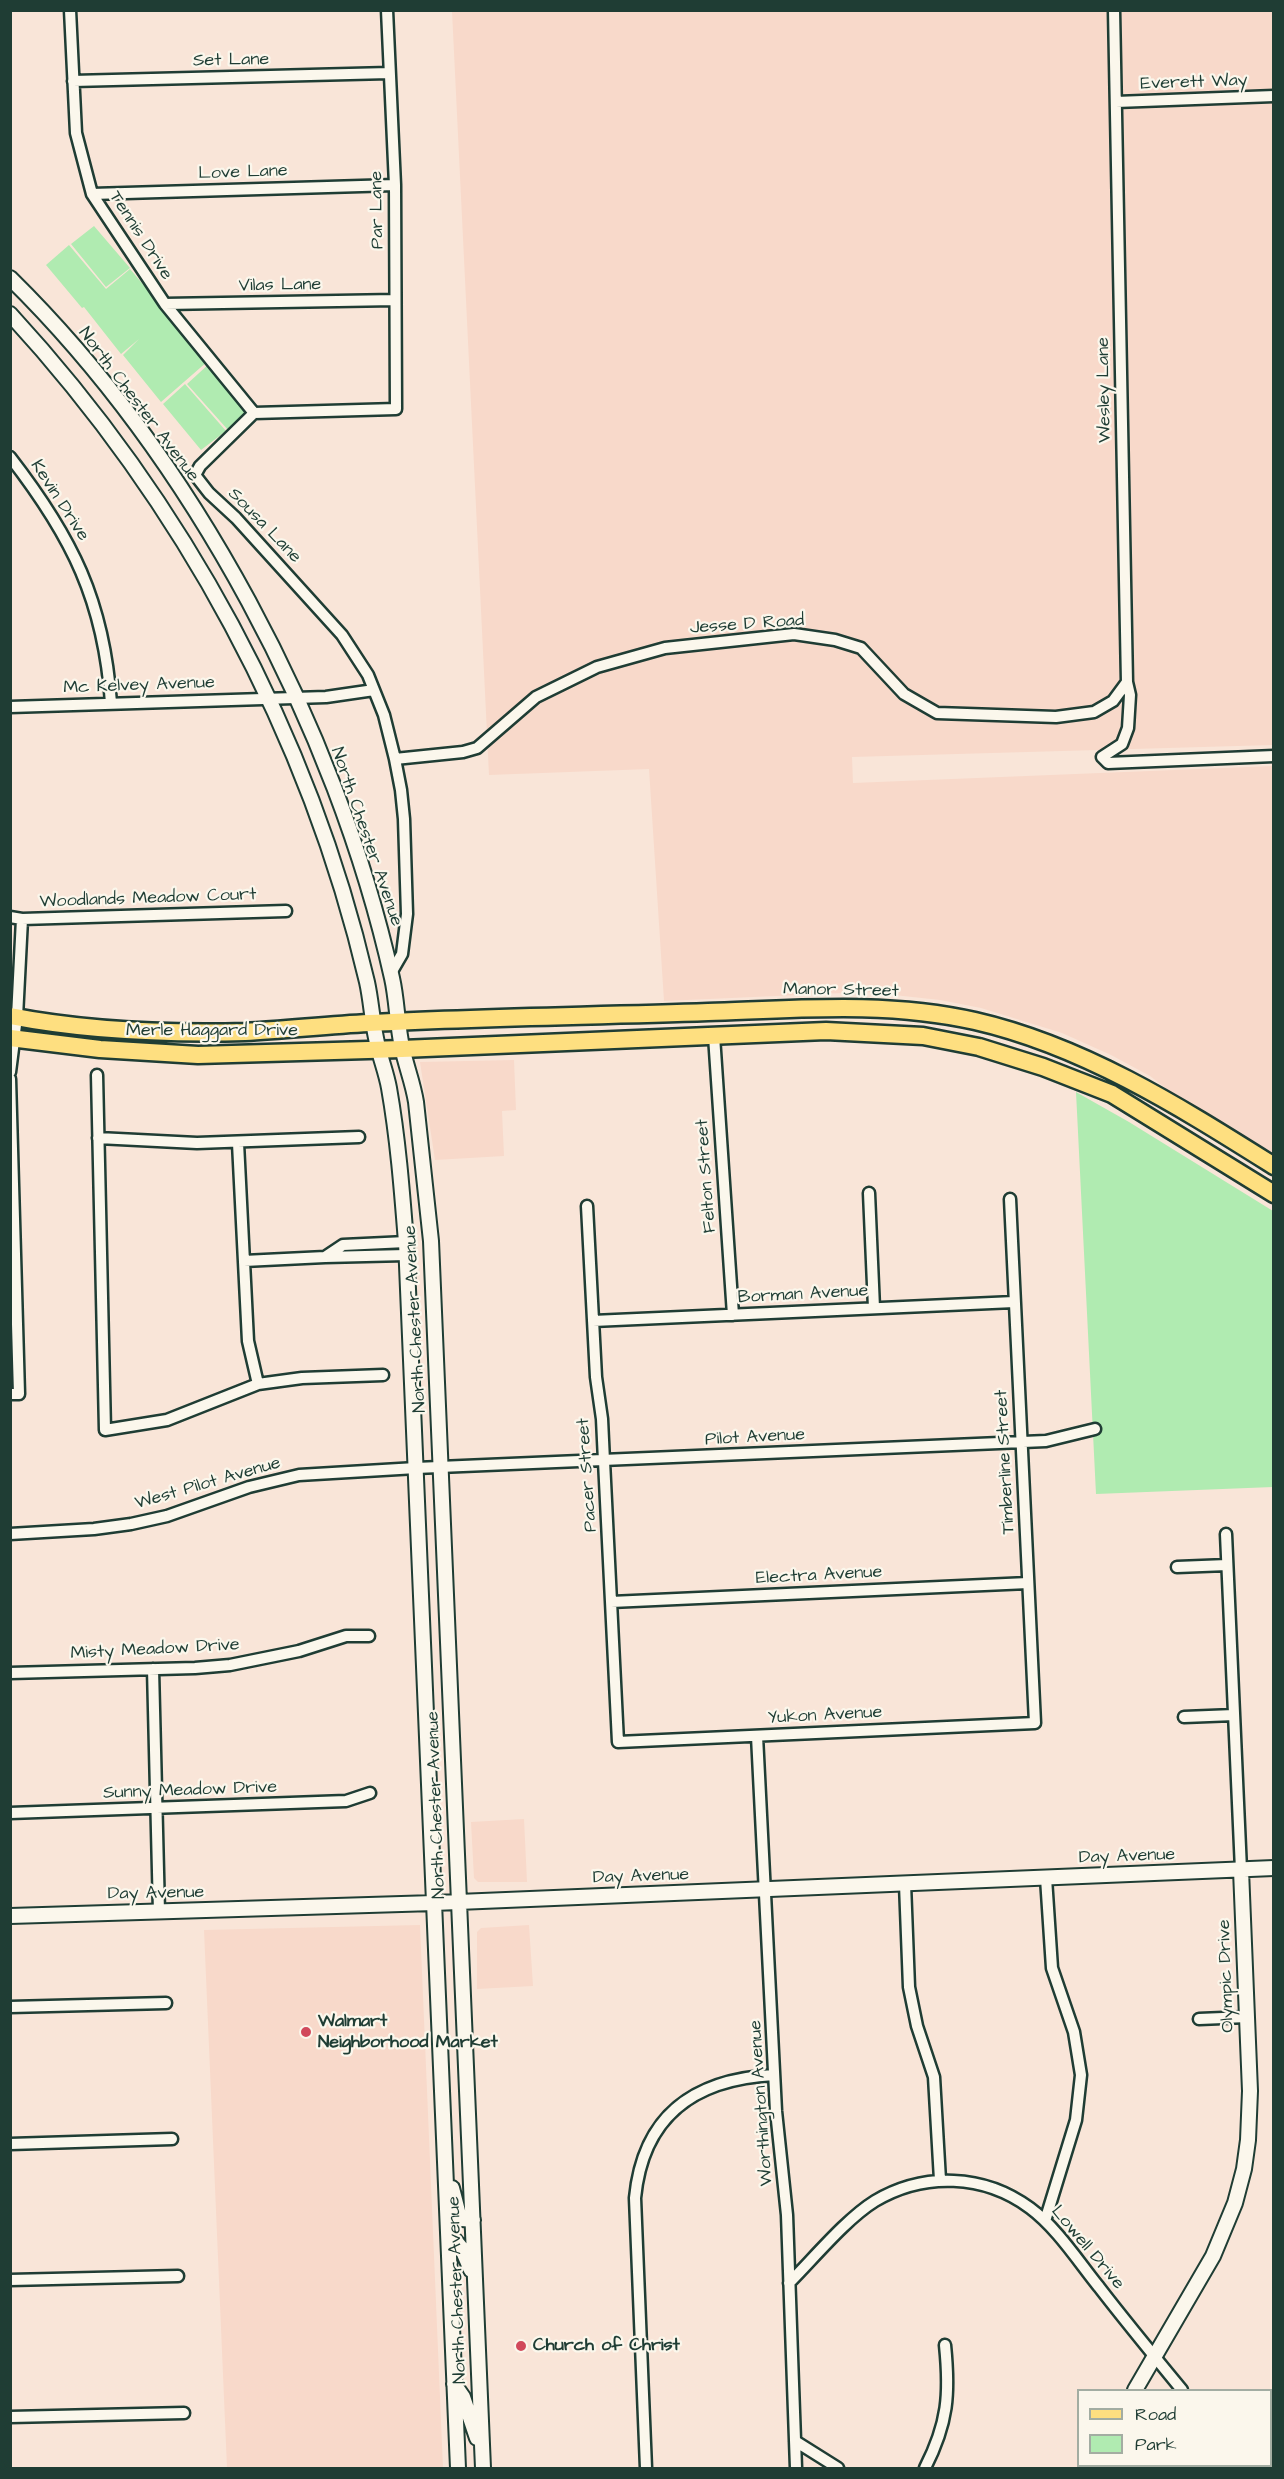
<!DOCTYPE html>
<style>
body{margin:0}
#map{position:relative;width:1284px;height:2479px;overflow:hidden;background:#f9e5d8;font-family:"Architects Daughter",sans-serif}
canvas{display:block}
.frame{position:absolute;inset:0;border:12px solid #1f3d34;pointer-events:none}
.legend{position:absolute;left:1077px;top:2389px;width:195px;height:78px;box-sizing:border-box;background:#fbf7ec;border:2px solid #a3ada2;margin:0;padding:8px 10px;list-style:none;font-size:18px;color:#1f3d34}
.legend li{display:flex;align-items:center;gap:12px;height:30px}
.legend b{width:30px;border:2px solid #a3ada2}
</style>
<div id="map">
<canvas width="1284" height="2479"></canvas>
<div class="frame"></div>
<ul class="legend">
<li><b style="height:8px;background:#fedf80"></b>Road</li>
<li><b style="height:16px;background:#b0ebb1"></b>Park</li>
</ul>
</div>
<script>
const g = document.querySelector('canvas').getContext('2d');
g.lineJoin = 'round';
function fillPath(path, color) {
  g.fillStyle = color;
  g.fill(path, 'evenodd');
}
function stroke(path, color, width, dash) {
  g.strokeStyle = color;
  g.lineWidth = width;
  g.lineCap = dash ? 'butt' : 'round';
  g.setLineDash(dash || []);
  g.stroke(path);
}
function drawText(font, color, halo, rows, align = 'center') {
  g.font = font + ' "Architects Daughter",sans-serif';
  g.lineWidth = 4.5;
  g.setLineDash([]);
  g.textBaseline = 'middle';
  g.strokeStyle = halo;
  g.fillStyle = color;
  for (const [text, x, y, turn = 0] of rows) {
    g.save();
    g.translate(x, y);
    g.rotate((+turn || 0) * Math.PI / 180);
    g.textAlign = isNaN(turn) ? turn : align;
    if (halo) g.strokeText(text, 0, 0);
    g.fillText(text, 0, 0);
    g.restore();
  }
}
fillPath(new Path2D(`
 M452,11H1273V745L852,757L853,783L1273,766V1170L1150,1076L1111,1055L1062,1033L981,1008L940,1000L866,992L664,1001L649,769L489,775Z
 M514,1060L516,1110L502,1111L504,1156L435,1160L420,1062Z
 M524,1819L527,1882H478L474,1878L471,1822Z
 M420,1925L443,2468H227L204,1930Z
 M529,1925L533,1986L477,1989V1932L481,1928Z`), '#f8d9ca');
fillPath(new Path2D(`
 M94,226L130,268L106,287L71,244Z
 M69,245L106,289L130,269L208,361L161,402L123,355L139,339L121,354L84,307L82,308L46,265Z
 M210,363L250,413L228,430L187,384Z
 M185,384L226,431L201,450L163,404Z
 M1076,1092L1129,1122L1273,1211V1487L1096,1494Z`), '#b0ebb1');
const street = new Path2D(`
 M70,10L76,133L92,194L165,304L254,413
 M387,10L395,185L396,409L254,413L200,466L195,475L209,493L236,518L342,635L368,675L384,715L395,759L401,790L404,819L407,914L402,954L391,973
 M1114,10L1127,682L1130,695L1128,728L1122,744L1102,757L1108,763L1274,756
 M73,81L389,73
 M1116,102L1274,96
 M92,194L395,185
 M165,304L395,300
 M10,457C72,537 104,601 111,703
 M10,707L326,697L374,690
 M395,759L463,752L477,748L536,697L597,667L665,648L794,634L835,640L861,648L904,694L937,713L1056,717L1094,712L1113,701L1127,682
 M10,917L22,919L286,911
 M714,1036L733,1315
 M10,1072L17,1017L22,919
 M97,1075L105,1430L167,1420L258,1384L302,1378L383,1375
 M10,1079L19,1394H10
 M98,1138L197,1143L359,1137
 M238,1143L248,1341L258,1384
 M869,1193L874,1308
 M587,1206L596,1377L602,1419L604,1461L618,1742L1035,1723L1010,1199
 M406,1242L343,1245L325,1257L406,1255
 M244,1261L325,1257
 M593,1321L1014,1302
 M10,1534L94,1529L131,1524L167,1516L249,1487L299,1475L416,1468L1046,1441L1095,1429
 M1226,1534L1241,1870
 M1177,1567L1227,1565
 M611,1602L1028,1583
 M153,1669L159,1912
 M10,1673L195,1668L230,1665L299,1651L346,1636H369
 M1184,1717L1234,1715
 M757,1736L776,2111L787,2215L796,2468
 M10,1813L346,1801L370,1793
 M905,1884L909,1987L917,2026L934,2077L940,2180
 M10,2007L166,2003
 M1199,2019L1247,2017
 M10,2144L172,2139
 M1045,2221L1076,2120L1081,2075L1074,2032L1052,1968L1046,1878
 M10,2280L178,2276
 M789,2283C814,2258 846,2219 875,2201C924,2172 984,2174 1030,2208C1057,2228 1078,2261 1099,2287C1126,2322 1154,2356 1182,2390
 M10,2417L184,2413
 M795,2441L838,2468
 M1266,2466L1271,2468
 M646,2468L635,2198C643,2115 695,2079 774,2075
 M925,2468C948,2423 950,2394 945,2345`);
const secondary = new Path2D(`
 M10,278C193,458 336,727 392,978C397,1000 397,1024 402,1047C406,1066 413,1083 416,1102L431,1241L483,2468
 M10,314C183,502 309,733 367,982C371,1000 372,1019 376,1038C379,1055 386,1071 389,1088C398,1139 402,1191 406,1242L458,2468
 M10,1916L434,1903L1274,1868
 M452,2188L459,2215L462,2219L473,2220
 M448,2232L462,2249L471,2270
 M454,2384L463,2397L477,2438
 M1135,2390L1213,2256L1235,2203L1244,2169L1248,2140L1250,2091L1241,1870
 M1088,2468L1090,2466`);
const primary = new Path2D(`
 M10,1016C87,1031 166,1034 245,1032C286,1030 327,1025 369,1023C482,1017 595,1016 708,1012C797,1009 888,1001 975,1021C1084,1046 1180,1107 1274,1166
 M10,1038L100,1049L198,1055L402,1049L826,1031L923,1036L979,1047L1043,1067L1112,1094L1274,1194`);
stroke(street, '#1f3d34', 15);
stroke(secondary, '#1f3d34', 18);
stroke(primary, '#1f3d34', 21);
stroke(street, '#fbf7ec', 10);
stroke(secondary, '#fbf7ec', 14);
stroke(primary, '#fedf80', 16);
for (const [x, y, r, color] of [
 [306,2032,6,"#d1495b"],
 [521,2346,6,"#d1495b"]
]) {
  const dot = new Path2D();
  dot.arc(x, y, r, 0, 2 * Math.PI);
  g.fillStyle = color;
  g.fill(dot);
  stroke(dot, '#fbf7ec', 2);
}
drawText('18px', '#1f3d34', '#fbf7ec', [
 ["Set Lane",231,61,-1],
 ["Everett Way",1194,83,-2],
 ["Love Lane",243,173,-2],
 ["Par Lane",378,210,-91],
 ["Tennis Drive",140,236,57],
 ["Vilas Lane",280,286,-1],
 ["Wesley Lane",1105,390,-91],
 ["North Chester Avenue",138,405,53],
 ["Kevin Drive",59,501,57],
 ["Sousa Lane",264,526,46],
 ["Jesse D Road",747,625,-4],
 ["Mc Kelvey Avenue",139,686,-2],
 ["North Chester Avenue",366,837,71],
 ["Woodlands Meadow Court",148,899,-2],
 ["Manor Street",841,991,1],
 ["Merle Haggard Drive",212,1031],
 ["Felton Street",707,1176,-94],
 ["Borman Avenue",803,1295,-3],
 ["North Chester Avenue",416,1319,-93],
 ["Pilot Avenue",755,1438,-3],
 ["Timberline Street",1006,1462,-93],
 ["Pacer Street",588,1475,-94],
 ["West Pilot Avenue",208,1484,-16],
 ["Electra Avenue",819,1576,-3],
 ["Misty Meadow Drive",155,1650,-3],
 ["Yukon Avenue",825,1716,-3],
 ["Sunny Meadow Drive",190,1791,-2],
 ["North Chester Avenue",437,1805,-92],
 ["Day Avenue",1127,1857,-2],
 ["Day Avenue",641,1877,-2],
 ["Day Avenue",156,1894,-1],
 ["Olympic Drive",1227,1976,-92],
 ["Worthington Avenue",762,2103,-94],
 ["Lowell Drive",1087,2248,50],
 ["North Chester Avenue",458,2290,-92]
]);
drawText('bold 18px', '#1f3d34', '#fbf7ec', [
 ["Walmart",318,2022],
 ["Neighborhood Market",318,2043],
 ["Church of Christ",533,2346]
], 'left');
</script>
